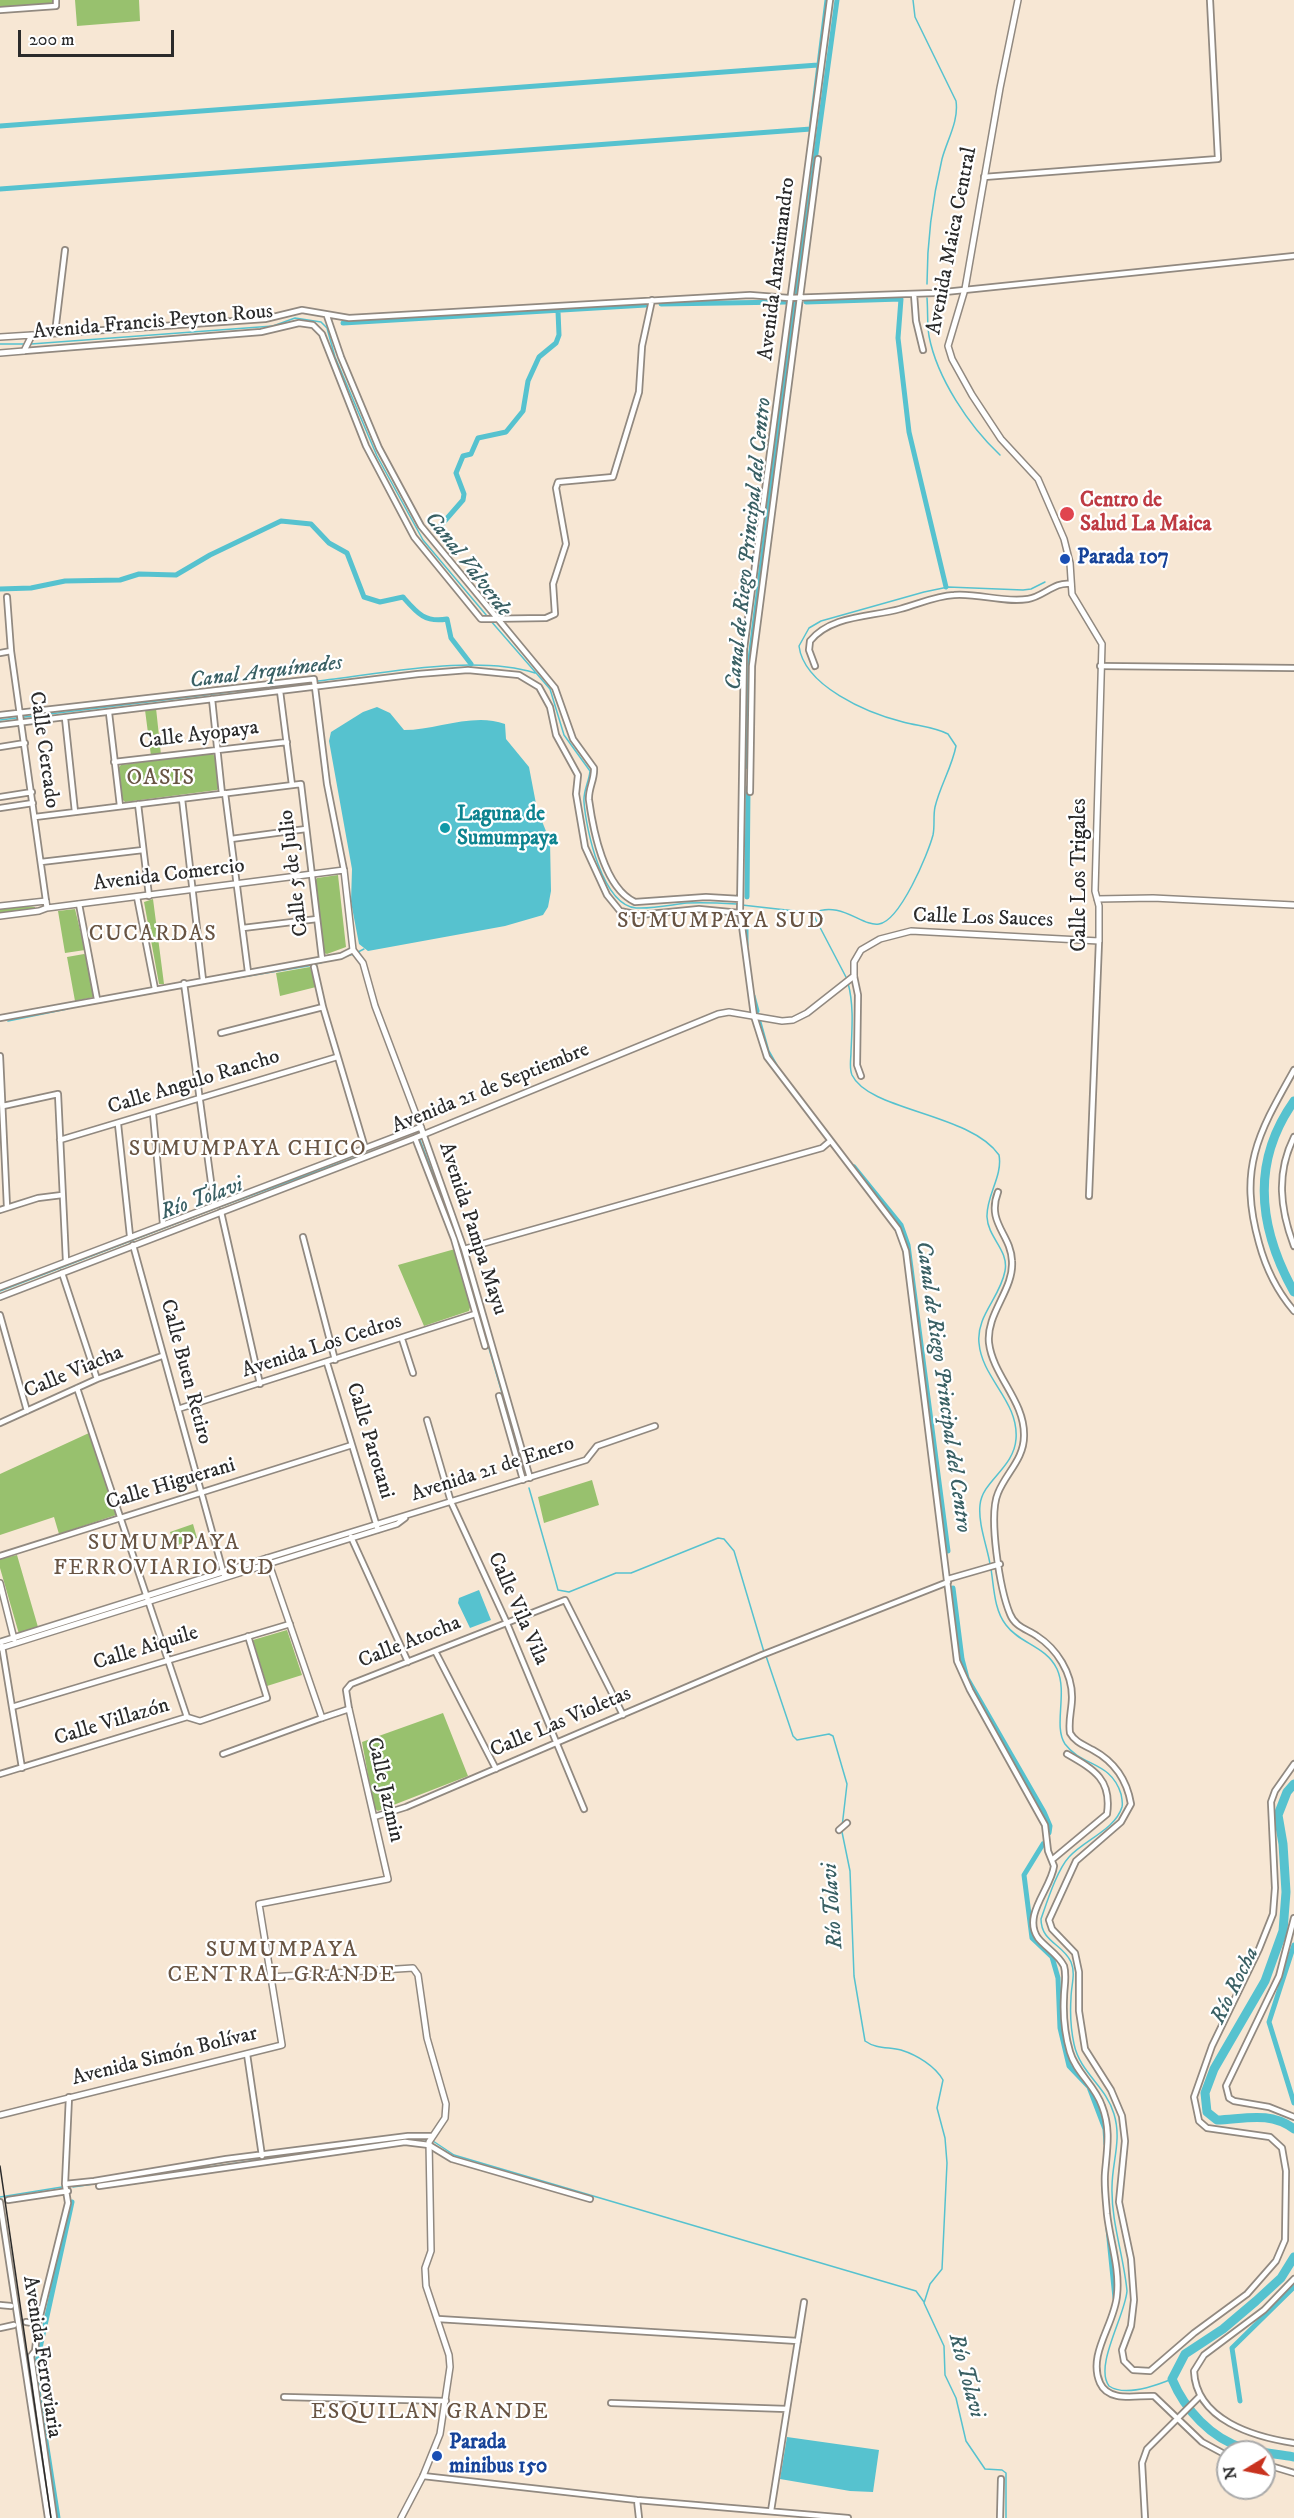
<!DOCTYPE html>
<meta charset="utf-8">
<style>
body{margin:0}
#map{position:relative;width:1294px;height:2518px;overflow:hidden;background:#f7e7d4;font-family:"IM FELL DW Pica",serif}
canvas{display:block}
.north{position:absolute;left:1216px;top:2440px;width:60px;height:60px;box-sizing:border-box;background:#fff;border:2px solid #aaa;border-radius:50%;rotate:260deg;font-size:16px;font-weight:700;line-height:24px;text-align:center;color:#2b2b2b}
.north::after{content:'';display:block;margin:auto;width:21px;height:27px;background:#c8321e;clip-path:polygon(50% 0,100% 100%,50% 72%,0 100%)}
.scale{position:absolute;left:18px;top:30px;width:156px;height:27px;box-sizing:border-box;border:3px solid #2b2b2b;border-top:0;padding-left:8px;font-size:18px;line-height:21px;white-space:nowrap;color:#2b2b2b;-webkit-text-stroke:4px #fff;paint-order:stroke}
</style>
<div id="map">
<canvas width="1294" height="2518"></canvas>
<div class="north">N</div>
<div class="scale">200 m</div>
</div>
<script>
const g = document.querySelector('canvas').getContext('2d');
g.lineJoin = 'round';
function fillPath(path, color) {
  g.fillStyle = color;
  g.fill(path, 'evenodd');
}
function stroke(path, color, width, dash) {
  g.strokeStyle = color;
  g.lineWidth = width;
  g.lineCap = dash ? 'butt' : 'round';
  g.setLineDash(dash || []);
  g.stroke(path);
}
function drawText(font, color, halo, rows, align = 'center') {
  g.font = font + ' "IM FELL DW Pica",serif';
  g.lineWidth = 4.5;
  g.setLineDash([]);
  g.textBaseline = 'middle';
  g.strokeStyle = halo;
  g.fillStyle = color;
  for (const [text, x, y, turn = 0] of rows) {
    g.save();
    g.translate(x, y);
    g.rotate((+turn || 0) * Math.PI / 180);
    g.textAlign = isNaN(turn) ? turn : align;
    if (halo) g.strokeText(text, 0, 0);
    g.fillText(text, 0, 0);
    g.restore();
  }
}
fillPath(new Path2D(`
 M0,0H52L53,3L0,7Z
 M75,0H139L140,21L77,26Z
 M156,708L161,755L151,756L145,710Z
 M211,753L216,757L219,788L217,790L125,802L122,799L118,768L121,765Z
 M338,875L346,947L327,954L324,953L315,881L317,878Z
 M153,899L164,984H159L144,902Z
 M25,906L35,907V910L0,914V909Z
 M75,909L85,950L65,953L58,911Z
 M84,954L86,955L94,997L75,1001L67,957Z
 M310,967L316,987L280,996L276,973Z
 M455,1249L471,1304L469,1311L424,1326L398,1265Z
 M89,1433L116,1515L59,1534L54,1517L0,1535V1474Z
 M592,1480L599,1505L544,1523L538,1497Z
 M193,1524L197,1538L175,1546L170,1532Z
 M17,1555L38,1627L19,1634L0,1568V1559Z
 M287,1630L302,1675L267,1686L253,1640Z
 M443,1713L468,1776L378,1811L374,1808L362,1742Z`), '#98c16e');
fillPath(new Path2D(`
 M377,707L390,713L404,730C436,730 474,712 505,724L506,739L529,767L537,809L550,841L551,891L548,907L543,915L505,926L368,951L359,944L351,902L352,869L329,741L331,732L363,712Z
 M479,1590L491,1620L470,1628L458,1603L459,1598Z
 M787,2437L879,2450L873,2492L850,2491L780,2479Z`), '#56c2cf');
stroke(new Path2D(`
 M913,0L915,17L956,101C959,121 947,140 942,159C932,201 927,241 927,284
 M927,298C928,310 927,324 929,336C937,378 969,426 1000,455
 M0,344H26
 M31,344L273,326L295,318L321,322L327,328L335,357L377,456L423,540L487,616
 M490,620L550,689L564,735L590,771C589,782 583,791 584,802C586,829 602,905 636,908C653,909 670,905 687,903C703,902 721,903 737,904
 M317,681C381,674 474,654 535,673
 M0,720L312,682
 M742,905L813,913C841,900 862,927 879,924C900,921 928,854 933,835C935,826 933,816 935,807C940,786 952,767 956,746L948,734C934,727 918,726 903,722C867,713 804,686 799,646L809,628L821,621L924,592L948,587L1023,590L1031,589L1045,582
 M813,914L847,979
 M358,952L364,949
 M206,983L308,966L354,954
 M848,983C854,1005 852,1029 851,1052C851,1059 849,1068 852,1075C869,1111 970,1113 999,1155C1003,1176 986,1196 987,1217C988,1238 1009,1250 1005,1271C1000,1298 976,1316 979,1343C982,1379 1019,1401 1016,1439C1014,1468 982,1481 980,1505C978,1524 987,1546 990,1564
 M8,1021L67,1009
 M420,1140L456,1235L525,1472
 M0,1291L219,1207L414,1136
 M529,1488L555,1579L558,1590L569,1592L616,1573H631L718,1538L724,1539L734,1551L764,1652
 M991,1569C994,1587 994,1610 1006,1625C1020,1644 1046,1646 1057,1669C1068,1693 1053,1726 1065,1744C1082,1767 1111,1761 1121,1794C1122,1799 1123,1803 1122,1807C1115,1830 1084,1840 1069,1857C1057,1870 1047,1902 1041,1919C1041,1942 1063,1944 1071,1962C1076,1974 1071,1986 1071,1998C1070,2013 1071,2030 1074,2044C1080,2073 1106,2086 1114,2114C1122,2140 1112,2162 1112,2187C1111,2222 1124,2257 1127,2291C1125,2316 1094,2366 1109,2386C1125,2397 1155,2386 1172,2379
 M766,1656L793,1736L797,1740L829,1734L833,1736L847,1784L842,1827
 M842,1832L850,1871L854,1976L865,2041C876,2049 889,2047 901,2050C917,2055 935,2066 943,2080L937,2108L945,2138L947,2163L942,2269L930,2284L924,2303L944,2346L945,2375L956,2398L966,2441L985,2469L1002,2470L1006,2473V2518
 M433,2141L454,2155L916,2291L924,2302
 M73,2187L408,2138L428,2140
 M0,2197L62,2187`), '#56c2cf', 1.5);
stroke(new Path2D(`
 M0,126L818,65
 M0,189L811,129L827,0
 M797,292L837,0
 M806,302L901,299L898,338L909,432L946,587
 M661,304L786,302
 M343,323L646,305
 M436,531L463,500L464,494L456,473L463,456L471,454L478,438L506,432L523,411L528,381L539,357L556,343L559,335L558,311
 M0,589L31,588L65,581L120,580L139,574L176,575L210,555L281,521L311,524L329,543L347,553L364,597L380,602L403,597C417,613 425,623 447,619L451,638L471,664
 M748,767L750,659L794,303
 M747,897L748,788
 M746,917V945
 M753,996L757,1011
 M759,1022L767,1051L775,1065
 M854,1167L901,1225L908,1245L948,1551
 M953,1588L962,1659L967,1678L1044,1812L1050,1826L1049,1833
 M1043,1844L1024,1875L1032,1938L1052,1957L1058,1978L1060,2028L1069,2066L1089,2087L1105,2129L1106,2144
 M1294,1945L1269,2022L1294,2103
 M1104,2189L1115,2298
 M1240,2401L1232,2348L1294,2287
 M58,2518L35,2371L72,2202`), '#56c2cf', 5);
stroke(new Path2D(`
 M1294,1101C1250,1163 1259,1229 1294,1292
 M1294,1784L1287,1792L1278,1815L1283,1844L1286,1892L1283,1931L1265,1981L1214,2069L1205,2093L1207,2112L1217,2120C1245,2119 1270,2111 1294,2129
 M1294,2257L1281,2278L1256,2301L1223,2329L1185,2354L1172,2379C1185,2410 1211,2438 1243,2448C1259,2453 1278,2454 1294,2457`), '#56c2cf', 9);
const minor = new Path2D(`
 M830,0L744,649L740,911L754,1016L767,1057L898,1229L906,1251L957,1661L970,1690L1045,1825L1048,1851L1054,1866C1051,1889 1022,1915 1038,1938C1046,1948 1058,1954 1064,1966C1067,1976 1064,1987 1064,1997C1063,2015 1065,2035 1070,2052C1076,2073 1095,2085 1102,2106C1111,2129 1107,2149 1105,2173C1104,2186 1106,2201 1107,2214C1110,2241 1120,2268 1117,2295C1115,2324 1087,2354 1100,2383C1109,2403 1137,2395 1154,2396L1202,2442L1228,2456
 M0,10L56,6V0
 M984,177L1218,159L1210,0
 M914,294L916,321L923,350
 M327,316L341,357L379,448L421,526L555,688L573,739L594,768C595,779 588,789 589,800C593,829 604,888 635,902L706,897L740,899
 M55,333L65,250
 M32,335L265,319L302,310L349,318L750,295L789,298L935,293L1294,256
 M24,351L261,332L299,323L313,325L322,334L366,446L414,537L481,619L546,618L555,614L553,584L566,544L556,488L558,482L613,477L639,392L642,346L652,300
 M7,597L11,651L46,901
 M0,653L11,651
 M815,666L809,650L810,641C831,615 871,617 900,609C919,604 935,596 954,595C979,593 1003,603 1028,599C1043,597 1055,581 1071,584
 M1100,666L1294,668
 M280,691L292,785
 M212,699L222,794
 M109,713L120,806
 M0,715L314,679L327,784L344,870
 M65,718L75,812
 M0,725L418,674L468,670L519,675L539,687L550,707L556,735L578,775L576,794L585,847L607,895L620,911L639,915L699,909L740,913
 M0,747L25,743
 M114,762L287,742
 M750,792L752,666L818,159
 M225,793L248,972
 M0,797L32,792
 M182,799L203,980
 M138,804L149,896
 M0,808L33,803
 M35,817L301,784L322,959
 M231,839L306,829
 M41,862L143,850
 M137,897L155,989
 M79,904L97,999
 M243,928L317,919
 M314,967L323,1007L365,1148
 M854,976L858,995L857,1065L861,1076
 M184,983L214,1204
 M0,1018L341,956L353,950
 M221,1033L323,1007
 M0,1056L7,1207
 M1294,1070C1258,1134 1238,1168 1259,1243C1266,1269 1276,1290 1294,1311
 M3,1106L58,1094L66,1261
 M153,1114L163,1224
 M118,1124L130,1236
 M423,1133L464,1249L530,1478
 M1294,1137C1276,1173 1280,1209 1294,1246
 M415,1138L454,1239L485,1346
 M60,1140L337,1057
 M998,1192C986,1223 1011,1234 1012,1261C1014,1290 986,1313 989,1343C993,1376 1025,1401 1024,1436C1024,1459 1006,1473 998,1493C988,1516 1000,1590 1010,1614C1015,1627 1027,1629 1037,1636C1057,1649 1072,1673 1072,1697C1072,1710 1068,1720 1070,1733C1075,1742 1084,1745 1093,1750C1115,1762 1127,1780 1131,1804L1121,1822L1076,1861L1049,1920L1052,1929L1075,1953L1079,1972V2011L1085,2049L1111,2090L1122,2116L1125,2141L1119,2202L1131,2259L1134,2300L1131,2326L1122,2350L1124,2361L1133,2370L1150,2371L1194,2333L1247,2294L1276,2261L1285,2240L1286,2171L1282,2148L1270,2137L1207,2128L1199,2121L1194,2097L1212,2046L1259,1949L1273,1914L1275,1888L1271,1802L1275,1791L1294,1764
 M1089,1196L1099,941
 M0,1210L38,1198L62,1195
 M221,1212L260,1384
 M303,1237L335,1360
 M133,1245L224,1575
 M464,1249L822,1148L829,1142
 M62,1273L97,1379
 M0,1315L27,1411
 M402,1339L413,1373
 M327,1363L378,1530
 M77,1388L187,1717
 M499,1396L523,1480
 M178,1409L475,1314
 M427,1420L451,1502L506,1621L584,1809
 M0,1423L97,1379L162,1356
 M351,1537L408,1662
 M0,1556L352,1445
 M267,1558L586,1460L597,1446L655,1426
 M268,1564L397,1524L405,1518
 M948,1579L1000,1564
 M2,1646L22,1768
 M435,1651L496,1769
 M12,1707L290,1624
 M349,1709L346,1690L351,1684L565,1600L623,1715
 M223,1754L322,1718
 M0,1774L187,1717L200,1721L267,1698L248,1636
 M374,1817L406,1807L762,1655L948,1582
 M839,1830L847,1823
 M1053,1859L1107,1814C1112,1780 1095,1770 1067,1754
 M1294,1918L1279,1976L1226,2086L1229,2098L1234,2101L1269,2107L1294,2117
 M247,2054L262,2156
 M65,2184L94,2181L226,2159L408,2136H431
 M99,2186L405,2142L429,2145L452,2159L590,2199
 M8,2200L68,2191
 M0,2202L48,2518
 M1294,2279L1264,2310L1204,2355L1194,2371C1196,2420 1254,2437 1294,2443
 M0,2305L11,2306
 M438,2319L798,2341
 M26,2322L38,2324
 M0,2328L14,2325
 M284,2397L446,2401
 M611,2403L787,2409
 M1264,2464L1294,2473
 M423,2476L637,2500L848,2518
 M637,2500L639,2518
 M771,2511L804,2302
 M54,2518L31,2356L35,2351L38,2324L68,2203L65,2184L69,2097
 M1000,2518L1001,2479
 M1145,2518L1142,2463L1147,2449L1200,2396`);
const tertiary = new Path2D(`
 M0,337L32,335L24,351L0,353
 M1097,899L1153,898L1294,905
 M0,906L46,901L47,908
 M0,916L39,911L47,908L344,870L353,950L363,963L375,1006L423,1133
 M0,1287L421,1127
 M0,1297L415,1138L718,1014L729,1012L782,1021L793,1020L807,1013L854,976V962L861,950L880,939L911,931L1099,941V906L1095,891L1102,644L1072,594L1070,563L1064,539L1038,479L1001,439L972,395L952,359L948,346L965,289L1000,88L1018,0
 M0,1583L14,1639
 M0,1642L267,1558L322,1718L349,1709L388,1879L259,1904L282,2045L0,2115
 M0,1648L268,1564
 M270,1977L413,1968L418,1975L427,2038L446,2104L445,2118L429,2142L431,2251L425,2268L426,2286L449,2355L450,2367L440,2434L423,2476L401,2518`);
stroke(minor, '#918980', 8);
stroke(tertiary, '#918980', 8);
stroke(minor, '#fff', 4.5);
stroke(tertiary, '#fff', 5);
stroke(new Path2D(`
 M0,2166L51,2518`), '#2b2b2b', 1.5);
for (const [x, y, r, color] of [
 [1067,514,8,"#e0444e"],
 [1065,559,6,"#1a4fb4"],
 [445,828,6,"#0f9aa8"],
 [437,2456,6,"#1a4fb4"]
]) {
  const dot = new Path2D();
  dot.arc(x, y, r, 0, 2 * Math.PI);
  g.fillStyle = color;
  g.fill(dot);
  stroke(dot, '#fff', 2);
}
drawText('21px', '#2b2b2b', '#fff', [
 ["Avenida Maica Central",953,241,-79],
 ["Avenida Anaximandro",778,269,-83],
 ["Avenida Francis Peyton Rous",153,323,-5],
 ["Calle Ayopaya",199,736,-7],
 ["Calle Cercado",43,750,82],
 ["Calle 5 de Julio",295,873,-97],
 ["Calle Los Trigales",1081,875,-90],
 ["Avenida Comercio",169,876,-7],
 ["Calle Los Sauces",983,919,2],
 ["Calle Angulo Rancho",194,1083,-17],
 ["Avenida 21 de Septiembre",491,1089,-22],
 ["Avenida Pampa Mayu",472,1229,72],
 ["Avenida Los Cedros",322,1347,-18],
 ["Calle Buen Retiro",185,1372,75],
 ["Calle Viacha",74,1373,-23],
 ["Calle Parotani",369,1441,73],
 ["Avenida 21 de Enero",493,1470,-18],
 ["Calle Higuerani",171,1485,-17],
 ["Calle Vila Vila",517,1609,66],
 ["Calle Atocha",410,1643,-22],
 ["Calle Aiquile",146,1649,-17],
 ["Calle Villazón",112,1723,-17],
 ["Calle Las Violetas",561,1723,-23],
 ["Calle Jazmin",384,1790,77],
 ["Avenida Simón Bolívar",165,2057,-14],
 ["Avenida Ferroviaria",41,2357,81]
]);
drawText('bold 21px', '#be3a42', '#fff', [
 ["Centro de",1080,502],
 ["Salud La Maica",1080,526]
], 'left');
drawText('bold 21px', '#164399', '#fff', [
 ["Parada 107",1077,559],
 ["Parada",449,2444],
 ["minibus 150",449,2468]
], 'left');
drawText('bold 21px', '#0d838f', '#fff', [
 ["Laguna de",457,816],
 ["Sumumpaya",457,840]
], 'left');
drawText('italic 22px', '#3a6064', '#fff', [
 ["Canal de Riego Principal del Centro",750,544,-84],
 ["Canal Valverde",467,565,52],
 ["Canal Arquímedes",266,673,-7],
 ["Río Tolavi",202,1200,-20],
 ["Canal de Riego Principal del Centro",942,1387,82],
 ["Río Tolavi",834,1906,-94],
 ["Río Rocha",1236,1986,-64],
 ["Río Tolavi",965,2376,75]
]);
g.letterSpacing = '1.5px';
drawText('22px', '#685443', '#fff', [
 ["OASIS",161,779],
 ["SUMUMPAYA SUD",721,922],
 ["CUCARDAS",153,935],
 ["SUMUMPAYA CHICO",248,1150],
 ["SUMUMPAYA",164,1544],
 ["FERROVIARIO SUD",164,1569],
 ["SUMUMPAYA",282,1951],
 ["CENTRAL GRANDE",282,1976],
 ["ESQUILAN GRANDE",430,2413]
]);
g.letterSpacing = '0px';
</script>
